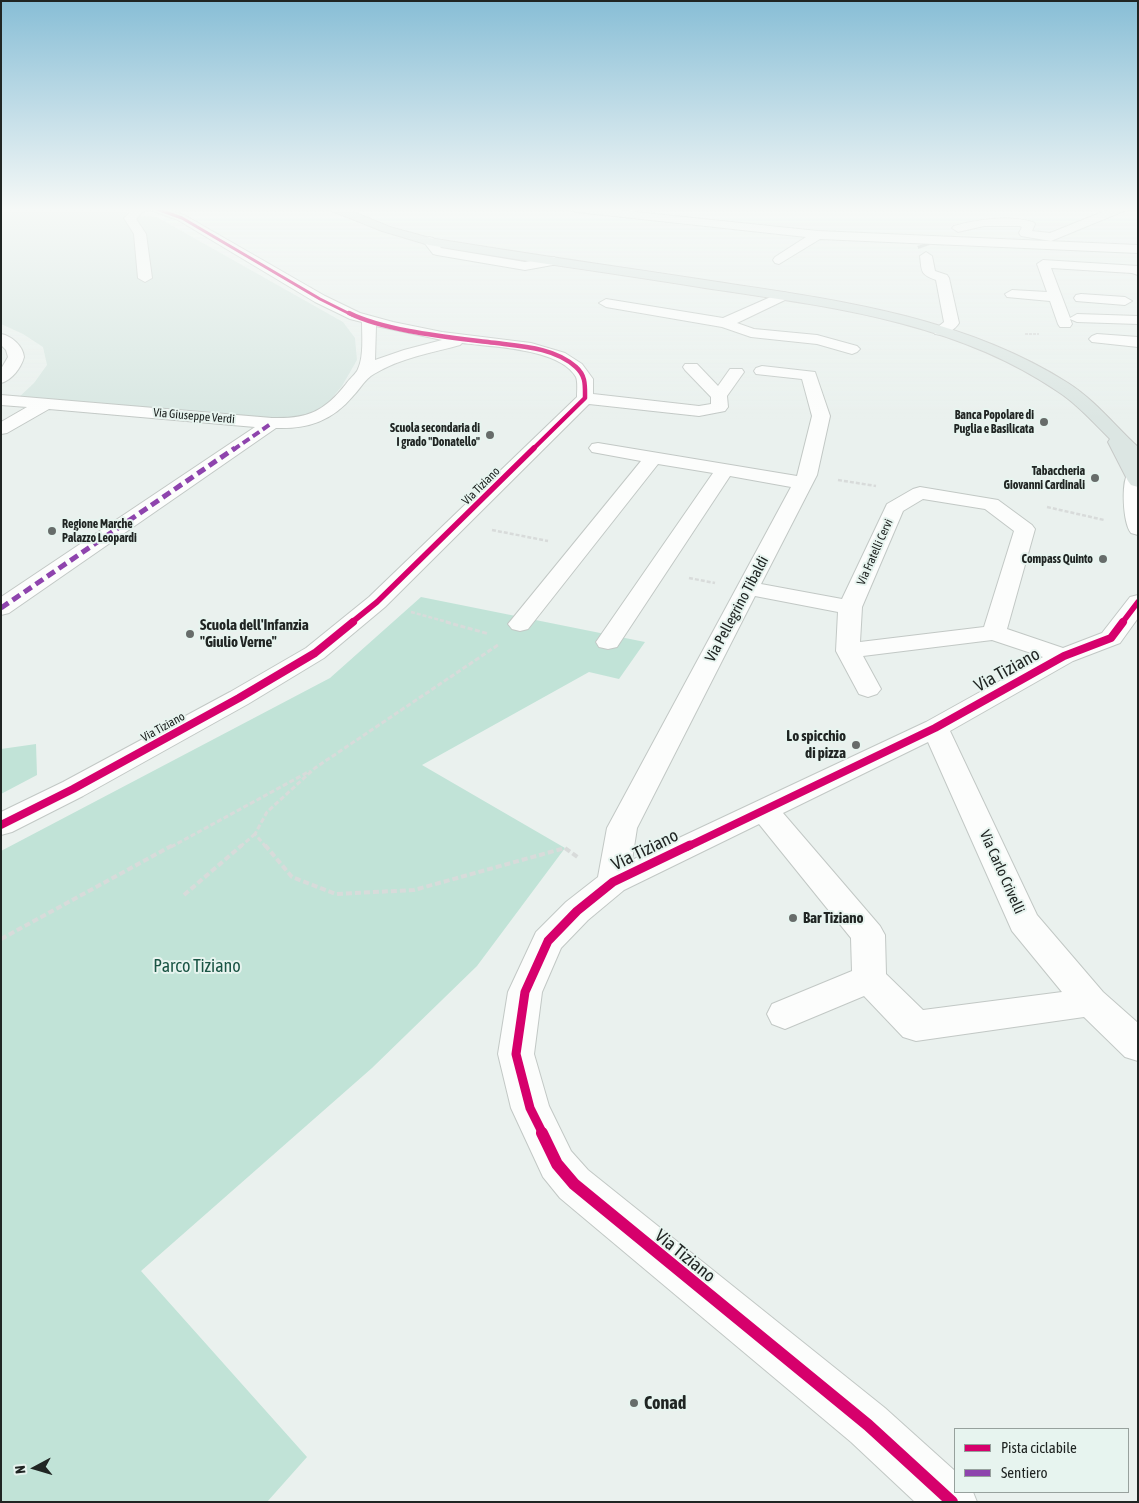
<!DOCTYPE html>
<style>
body{margin:0}
#map{position:relative;width:1139px;height:1503px;overflow:hidden;background:#eaf1ee;font-family:"Asap Condensed",sans-serif}
canvas{display:block}
.frame{position:absolute;inset:0;border:2px solid #202523;pointer-events:none}
.legend{position:absolute;left:954px;top:1428px;width:175px;height:65px;box-sizing:border-box;background:#e7f4ef;border:1px solid #97a19d;margin:0;padding:6px 9px;list-style:none;font-size:15px;color:#202523}
.legend li{display:flex;align-items:center;gap:10px;height:25px}
.legend b{width:25px;border:1px solid #97a19d}
.north{position:absolute;left:10px;top:1443px;width:50px;height:50px;-webkit-text-stroke:4px #e7f4ef;paint-order:stroke;rotate:264deg;font-size:14px;font-weight:700;line-height:20px;text-align:center;color:#202523}
.north::after{content:'';display:block;margin:auto;width:18px;height:22px;background:#202523;clip-path:polygon(50% 0,100% 100%,50% 72%,0 100%)}
</style>
<div id="map">
<canvas width="1139" height="1503"></canvas>
<div class="frame"></div>
<ul class="legend">
<li><b style="height:6px;background:#d6006c"></b>Pista ciclabile</li>
<li><b style="height:6px;background:#8e44ad"></b>Sentiero</li>
</ul>
<div class="north">N</div>
</div>
<script>
const g = document.querySelector('canvas').getContext('2d');
g.lineJoin = 'round';
function fillPath(path, color) {
  g.fillStyle = color;
  g.fill(path, 'evenodd');
}
function stroke(path, color, width, dash) {
  g.strokeStyle = color;
  g.lineWidth = width;
  g.lineCap = dash ? 'butt' : 'round';
  g.setLineDash(dash || []);
  g.stroke(path);
}
function drawText(font, color, halo, rows, align = 'center') {
  g.font = font + ' "Asap Condensed",sans-serif';
  g.lineWidth = 4;
  g.setLineDash([]);
  g.textBaseline = 'middle';
  g.strokeStyle = halo;
  g.fillStyle = color;
  for (const [text, x, y, turn = 0] of rows) {
    g.save();
    g.translate(x, y);
    g.rotate((+turn || 0) * Math.PI / 180);
    g.textAlign = isNaN(turn) ? turn : align;
    if (halo) g.strokeText(text, 0, 0);
    g.fillText(text, 0, 0);
    g.restore();
  }
}
fillPath(new Path2D(`
 M1,209H126L130,218L144,216L157,217L343,322L355,338L357,360L342,386L321,411L304,421L17,399L34,383L47,365L43,347L23,334L1,324Z`), '#d8e7e2');
fillPath(new Path2D(`
 M421,597L645,642L619,679L589,672L422,765L565,848L477,966L372,1068L141,1271L307,1457L267,1502H1V851L330,678Z
 M36,744L37,775L1,794V749Z`), '#c1e3d7');
stroke(new Path2D(`
 M923,244L924,247`), '#c2c8c5', 12, [12, 6]);
const minor = new Path2D(`
 M134,209H146L136,219L146,234L152,278L145,282L138,278L134,234L124,218Z
 M152,209H167L186,216L325,296L360,313L393,322L442,332L531,343L565,353L582,364L593,379V394L699,406L711,404V397L685,370L683,367L685,364H697L718,386L730,369H742L744,372L727,396L728,407L725,411L699,416L589,404L385,607L324,658L248,704L83,796L12,832L1,835V812L63,782L230,692L306,648L369,597L577,397C577,391 578,382 576,377C560,348 491,347 462,343L460,345C431,353 400,358 374,374C365,379 360,389 353,396C332,421 308,429 276,428L9,613L1,615V597L255,427L49,409L7,433L1,434V422L27,407L1,405V395L272,418C307,419 324,412 346,384C349,379 356,374 358,369C364,356 362,336 362,322L350,319L315,302L178,220L153,211ZM376,326L442,340L404,350L375,360Z
 M571,209H607L818,231L1138,245V253L820,239L779,264L775,263L773,260L775,257L806,237L577,212Z
 M1110,209H1126L1124,211L1051,241L1021,236L1019,233L1022,227L1020,226H984L958,232L952,228L954,226C980,219 1007,215 1033,222L1035,224L1032,231L1050,233Z
 M429,237L433,238L441,248L525,262L554,257L560,261L558,264L525,270L437,255L433,254L423,241Z
 M926,252L932,256L935,271L947,275L949,278L959,323C954,331 944,336 935,334L933,331L944,322L936,280C920,274 922,272 920,256Z
 M1043,260L1138,266V275L1132,273L1051,268L1070,318L1077,314L1138,316V324L1077,322L1070,319L1072,324L1070,327H1060L1058,324L1050,301L1007,297L1005,294L1012,290L1047,292L1037,264Z
 M782,292L787,293L789,296L787,299L737,323L754,329L817,335L857,346L860,349L857,352L852,354L817,344L751,337L722,327L606,307L599,303L606,299L723,318Z
 M1081,294L1125,297L1132,301L1125,305L1076,301L1074,298L1076,295Z
 M1,334C12,336 23,346 24,357C21,368 12,380 1,383V369L8,357L6,350L1,345Z
 M1097,334L1138,337V347L1092,342L1089,339L1092,336Z
 M762,366L815,372L830,416L817,475L761,584L842,599L887,504L913,489L920,487L998,500L1032,525L1035,529L1007,629L1063,648L1102,633L1130,597L1138,595V618L1120,643L1073,661L950,731L1037,915L1103,992L1138,1023V1061L1125,1057L1084,1017L916,1041L903,1037L864,996L785,1029L772,1024L767,1014L772,1004L852,971L851,938L759,824L624,890L588,920L561,948L542,992L534,1054L549,1106L571,1151L588,1170L885,1408L955,1471V1492H973L977,1502H915L851,1442L560,1198L543,1177L511,1108L498,1054L508,992L536,932L566,902L598,877L607,828L791,487L730,476L617,647L608,649L599,647L596,642L713,473L658,464L528,629L520,631L512,629L508,624L641,461L592,452L589,448L592,444L598,443L797,476L812,416L802,379L756,374L754,371L756,368ZM923,499L985,509L1014,531L984,627L860,642L862,607L903,511ZM755,596L838,612L836,651L859,694L868,697L877,694L881,689L863,656L992,640L1043,657L926,722L632,860L637,828ZM928,742L1012,931L1062,992L923,1010L886,974L885,935L880,926L783,813Z
 M1135,471L1138,472V535L1131,533C1123,523 1121,483 1128,473Z`);
const major = new Path2D(`
 M330,209H346L390,227L430,238C526,254 622,267 718,282C838,300 964,317 1068,383C1095,400 1115,426 1138,447V487L1131,485L1128,481L1108,442L1110,439C1093,422 1077,404 1057,391C955,321 825,306 705,288C613,273 521,261 429,245L382,231L332,211Z`);
stroke(minor, '#c2c8c5', 2);
stroke(major, '#c7cac8', 2);
stroke(new Path2D(`
 M1025,334H1039`), '#d8dbda', 2, [3, 1]);
stroke(new Path2D(`
 M838,480L876,486
 M1047,507L1104,520
 M492,530L548,541
 M689,578L715,583
 M411,612L451,623`), '#d8dbda', 2.5, [4, 2]);
stroke(new Path2D(`
 M446,622L489,634
 M171,847L310,771
 M240,847L255,834
 M266,847L255,834L267,812L315,768L498,645`), '#d8dbda', 3, [5, 2.5]);
stroke(new Path2D(`
 M265,845L292,877L336,894L414,890L565,848L579,858
 M184,895L242,845
 M1,939L173,845`), '#d8dbda', 4, [6, 3]);
fillPath(minor, '#fcfdfc');
fillPath(major, '#dce6e3');
stroke(new Path2D(`
 M233,450L272,423`), '#8e44ad', 4, [8, 4]);
stroke(new Path2D(`
 M1,608L235,448`), '#8e44ad', 5, [9, 5]);
stroke(new Path2D(`
 M157,209L182,218L320,299L352,315`), '#d6006c', 3);
stroke(new Path2D(`
 M349,313C385,331 448,337 488,342C516,346 553,346 576,367C586,376 585,385 585,398L532,450`), '#d6006c', 4.5);
stroke(new Path2D(`
 M351,623L377,602L534,448
 M1122,623L1138,602`), '#d6006c', 5.5);
stroke(new Path2D(`
 M1,825L73,789L239,698L315,653L353,622
 M687,847L935,728L1064,656L1111,638L1123,622`), '#d6006c', 8);
stroke(new Path2D(`
 M543,1134L530,1108L516,1054L525,992L548,941L577,911L613,882L690,845`), '#d6006c', 9);
stroke(new Path2D(`
 M542,1133L557,1164L574,1184L868,1425L952,1502`), '#d6006c', 12);
const sky = g.createLinearGradient(0, 0, 0, 419);
sky.addColorStop(0, '#88bed6');
sky.addColorStop(0.5, '#f6f9f7');
sky.addColorStop(1, '#f6f9f700');
g.fillStyle = sky;
g.fillRect(0, 0, 1139, 419);
for (const [x, y, r, color] of [
 [1044,422,5,"#676c6a"],
 [490,435,5,"#676c6a"],
 [1095,478,5,"#676c6a"],
 [52,531,5,"#676c6a"],
 [1103,559,5,"#676c6a"],
 [190,634,5,"#676c6a"],
 [856,745,5,"#676c6a"],
 [793,918,5,"#676c6a"],
 [634,1403,5,"#676c6a"]
]) {
  const dot = new Path2D();
  dot.arc(x, y, r, 0, 2 * Math.PI);
  g.fillStyle = color;
  g.fill(dot);
  stroke(dot, '#e7f4ef', 2);
}
drawText('bold 12px', '#202523', '#e7f4ef', [
 ["Banca Popolare di",1034,415],
 ["Puglia e Basilicata",1034,429],
 ["Scuola secondaria di",480,428],
 ["I grado \"Donatello\"",480,442],
 ["Tabaccheria",1085,471],
 ["Giovanni Cardinali",1085,485],
 ["Regione Marche",62,524,"left"],
 ["Palazzo Leopardi",62,538,"left"],
 ["Compass Quinto",1093,559]
], 'right');
drawText('12px', '#202523', '#e7f4ef', [
 ["Via Giuseppe Verdi",194,416,5],
 ["Via Tiziano",481,486,-45],
 ["Via Fratelli Cervi",875,552,-66],
 ["Via Tiziano",163,727,-29]
]);
drawText('15px', '#202523', '#e7f4ef', [
 ["Via Pellegrino Tibaldi",737,609,-62],
 ["Via Carlo Crivelli",1002,872,66]
]);
drawText('bold 15px', '#202523', '#e7f4ef', [
 ["Scuola dell'Infanzia",200,625],
 ["\"Giulio Verne\"",200,642],
 ["Lo spicchio",846,736,"right"],
 ["di pizza",846,753,"right"],
 ["Bar Tiziano",803,918]
], 'left');
drawText('18px', '#202523', '#e7f4ef', [
 ["Via Tiziano",1007,670,-29],
 ["Via Tiziano",645,850,-26],
 ["Via Tiziano",685,1256,39]
]);
drawText('18px', '#1b5545', '#e7f4ef', [
 ["Parco Tiziano",197,966]
]);
drawText('bold 18px', '#202523', '#e7f4ef', [
 ["Conad",644,1403]
], 'left');
</script>
